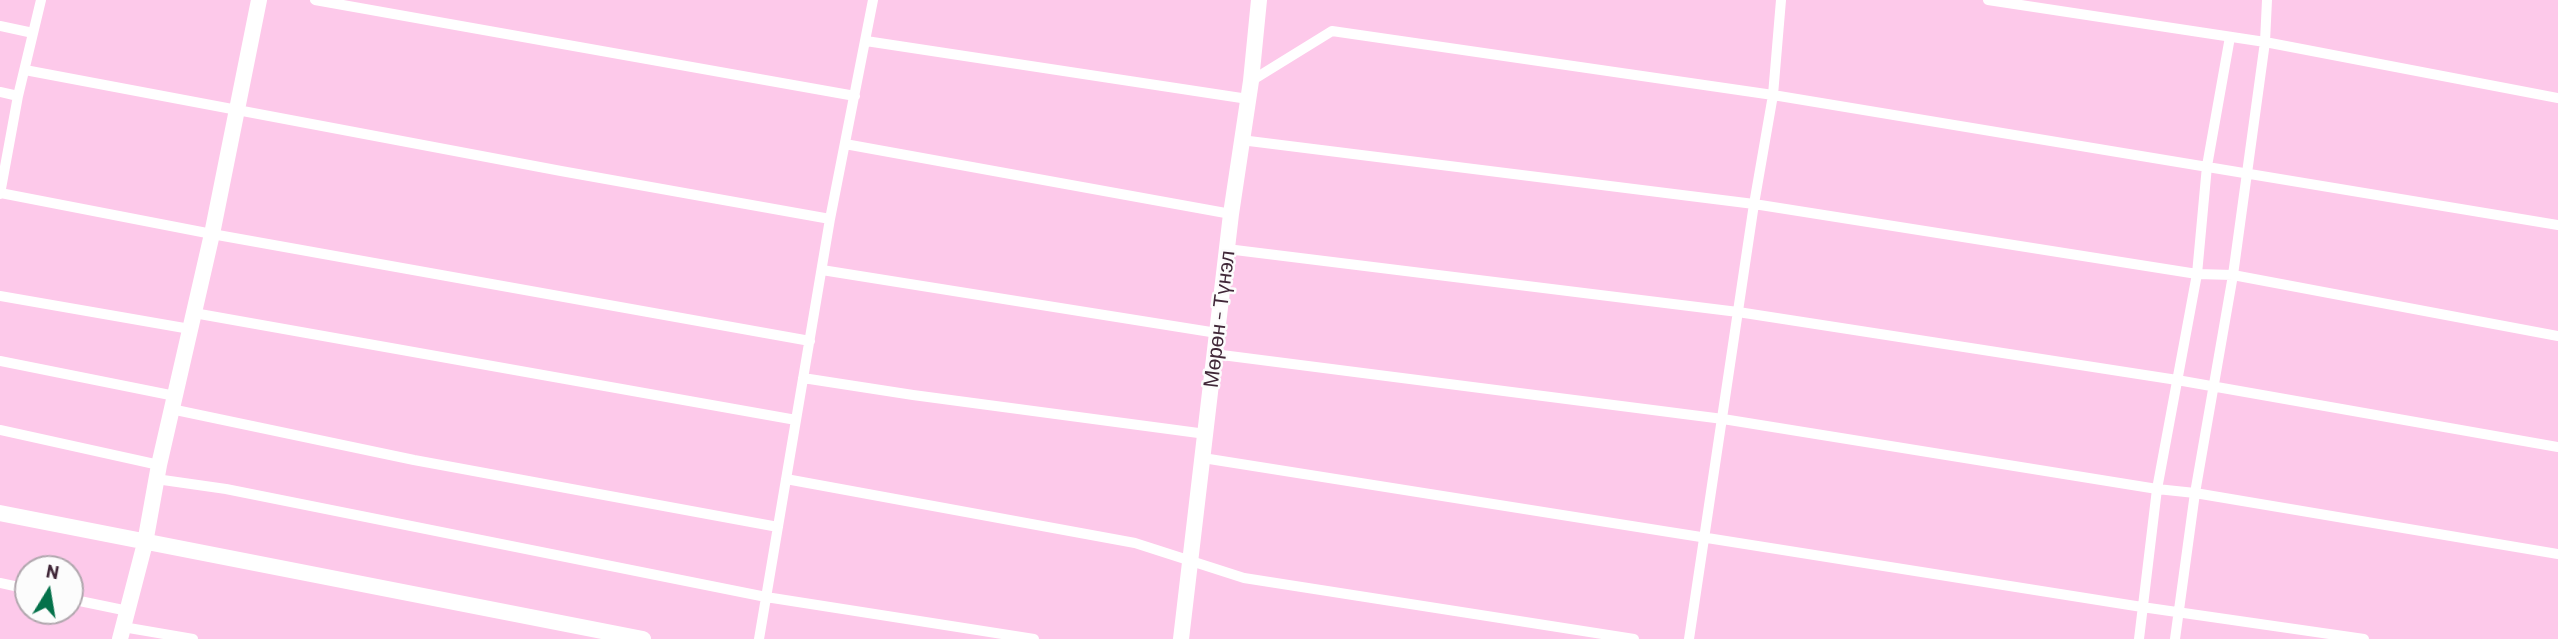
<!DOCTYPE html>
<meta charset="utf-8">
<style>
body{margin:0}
#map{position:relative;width:2558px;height:639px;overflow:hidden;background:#fdc9ea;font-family:Barlow,sans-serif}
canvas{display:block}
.north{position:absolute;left:14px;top:555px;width:70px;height:70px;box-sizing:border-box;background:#fcfcfc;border:2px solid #b1a7ae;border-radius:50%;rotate:11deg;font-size:19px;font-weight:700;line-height:28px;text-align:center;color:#402738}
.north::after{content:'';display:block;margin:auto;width:24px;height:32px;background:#04714a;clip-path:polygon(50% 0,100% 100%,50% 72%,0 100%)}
</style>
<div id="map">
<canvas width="2558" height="639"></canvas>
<div class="north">N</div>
</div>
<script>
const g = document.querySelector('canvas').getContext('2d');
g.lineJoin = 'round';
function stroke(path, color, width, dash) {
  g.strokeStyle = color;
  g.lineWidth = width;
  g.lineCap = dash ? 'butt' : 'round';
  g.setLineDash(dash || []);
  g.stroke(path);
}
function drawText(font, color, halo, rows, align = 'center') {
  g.font = font + ' Barlow,sans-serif';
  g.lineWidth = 5;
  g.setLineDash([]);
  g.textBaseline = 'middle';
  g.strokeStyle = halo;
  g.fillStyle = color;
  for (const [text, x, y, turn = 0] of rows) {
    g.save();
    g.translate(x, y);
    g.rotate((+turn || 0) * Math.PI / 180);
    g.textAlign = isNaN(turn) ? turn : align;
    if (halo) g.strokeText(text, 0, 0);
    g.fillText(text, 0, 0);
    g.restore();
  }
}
stroke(new Path2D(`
 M315,0L855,96
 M1988,0L2265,42L2558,98
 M0,26L33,33
 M866,41L1248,99
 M25,70L561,171L830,219
 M1251,81L1332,31L1773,95L2558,225
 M0,92L18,96
 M1241,140L1754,204L2197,274L2233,275L2558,336
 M845,144L1231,214
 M0,193L212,234L810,341
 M0,194L18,96L41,0
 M1227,249L1738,312L2177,380L2558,447
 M822,270L1217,333
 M0,296L190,329
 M194,313L796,420
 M1214,354L1723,419L2157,489L2195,493L2558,554
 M0,361L175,396
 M803,378L913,395L1206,434
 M171,409L414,460L778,527
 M0,430L159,465
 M1203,458L2142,607L2364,639
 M156,479L226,489L766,597L1034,639
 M786,479L1135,543L1244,578L1634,639
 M0,583L28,589
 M70,599L128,611
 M123,627L193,639
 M759,639L830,219L873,0
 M1689,639L1754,204L1773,95L1781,0
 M2139,639L2157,489L2197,274L2207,166L2230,37
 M2175,639L2195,493L2233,275L2265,42L2267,0`), '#fff', 10);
stroke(new Path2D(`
 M0,513L643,639
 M120,639L145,543L159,465L212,234L259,0
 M1181,639L1231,214L1251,81L1259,0`), '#fff', 16);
drawText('21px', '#402738', '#fcfcfc', [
 ["Мөрөн - Түнэл",1219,319,-83]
]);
</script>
